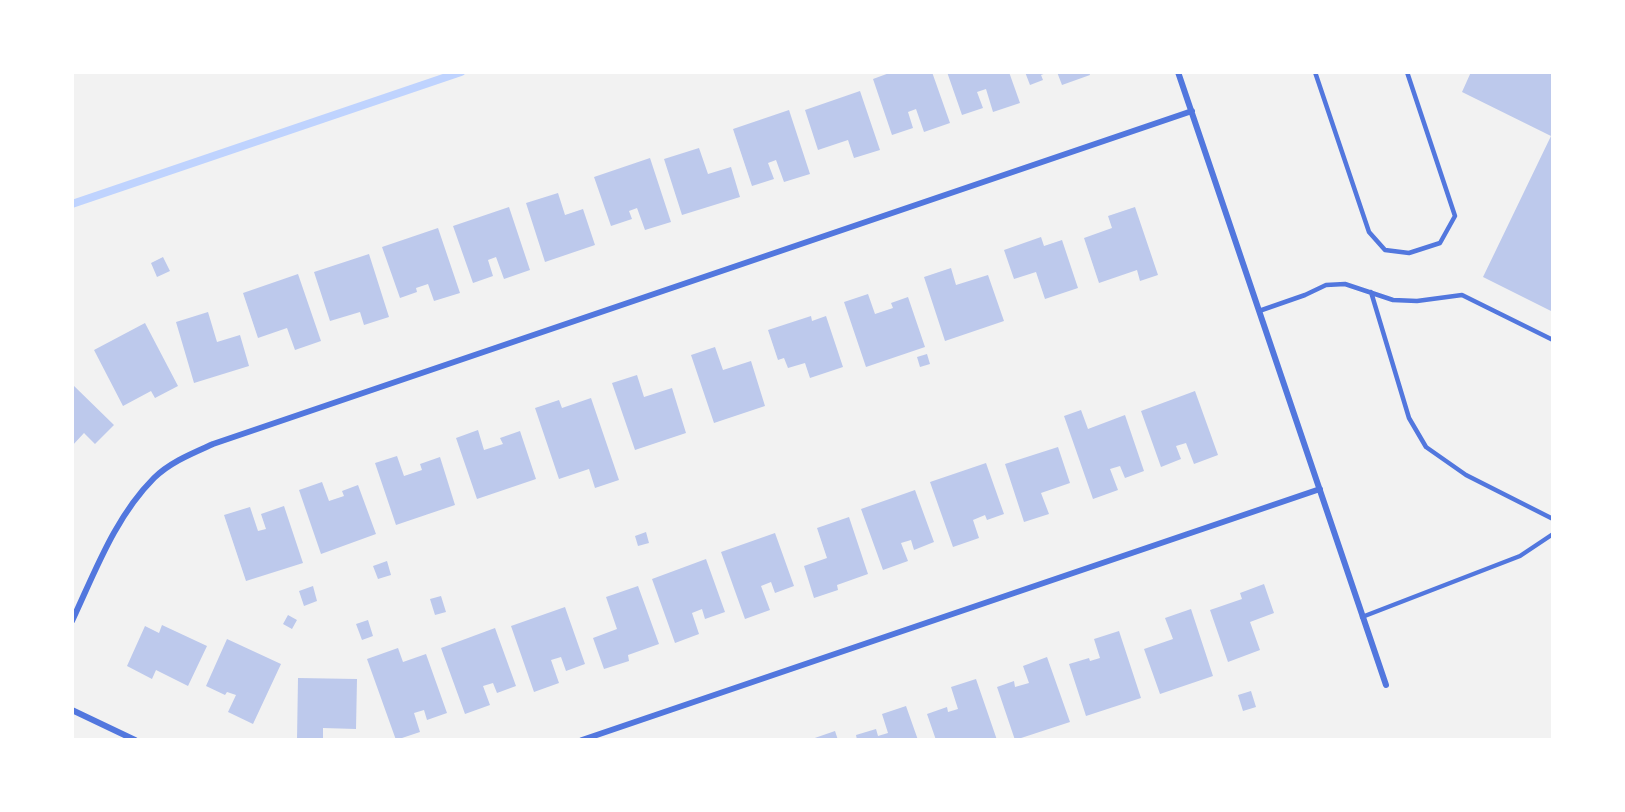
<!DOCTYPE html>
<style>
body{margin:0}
#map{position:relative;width:1625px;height:812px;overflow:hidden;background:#f2f2f2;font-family:"Titillium Web",sans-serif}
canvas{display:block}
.frame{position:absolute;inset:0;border:74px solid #fff;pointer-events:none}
</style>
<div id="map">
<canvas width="1625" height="812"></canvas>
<div class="frame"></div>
</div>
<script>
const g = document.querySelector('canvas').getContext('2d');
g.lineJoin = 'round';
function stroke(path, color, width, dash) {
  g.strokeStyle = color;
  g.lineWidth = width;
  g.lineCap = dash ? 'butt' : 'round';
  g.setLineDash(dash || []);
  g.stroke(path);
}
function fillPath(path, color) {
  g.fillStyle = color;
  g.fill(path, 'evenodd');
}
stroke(new Path2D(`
 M72,204L461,72`), '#bfd3fe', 8);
fillPath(new Path2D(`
 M892,72H932L950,123L924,132L916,109L908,112L913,128L892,135L873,79Z
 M947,72H1009L1020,103L993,112L986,89L977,92L983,108L962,115Z
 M1025,72H1049L1041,75L1043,80L1030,85Z
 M1057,72H1089L1090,75L1062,85Z
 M1471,72H1553V312L1483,277L1551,136L1462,92Z
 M860,91L880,150L854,158L848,140L818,150L805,110Z
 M789,110L810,174L784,182L776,160L768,163L774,179L752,186L733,129Z
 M699,148L708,174L731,167L740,197L682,215L664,159Z
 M650,158L671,222L645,230L637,208L629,211L632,219L611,226L594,177Z
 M558,193L565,215L583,209L595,245L545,262L526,203Z
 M509,207L530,270L504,279L496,257L488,260L493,276L473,283L453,226Z
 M1135,207L1158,275L1140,281L1137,270L1099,283L1084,238L1112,228L1108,216Z
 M438,228L460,293L434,301L428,284L416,288L417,292L400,298L382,247Z
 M1041,237L1044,246L1062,240L1078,288L1045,299L1036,272L1014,279L1004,250Z
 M369,254L389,317L364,325L360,312L330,321L314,272Z
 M163,257L170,271L157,277L151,263Z
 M951,268L956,285L988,275L1004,321L945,341L924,277Z
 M298,274L321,341L295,350L287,328L258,338L243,293Z
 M868,294L875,314L893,308L891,303L908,297L925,347L866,367L844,302Z
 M208,312L217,342L240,335L249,366L194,383L176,322Z
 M811,316L812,321L826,316L843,367L810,378L805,363L788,368L784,358L778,360L768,330Z
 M145,323L178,386L155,398L151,391L123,406L94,350Z
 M715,347L723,370L751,361L765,406L714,423L691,355Z
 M927,354L930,364L920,367L917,357Z
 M637,375L644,397L672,388L686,433L635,450L612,383Z
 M72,384L114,425L95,444L84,433L72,446Z
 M1195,391L1218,455L1194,464L1186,443L1176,446L1181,459L1161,467L1141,411Z
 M591,398L619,480L595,488L589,469L559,479L535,408L559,400L562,408Z
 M1081,410L1088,429L1125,415L1144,471L1125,478L1120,466L1110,469L1118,490L1093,499L1064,416Z
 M478,430L484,450L503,444L500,438L520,431L536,479L477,499L456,438Z
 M1058,447L1070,483L1041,493L1049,514L1024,522L1005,464Z
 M397,456L404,476L422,470L420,464L440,457L455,505L396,525L375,463Z
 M986,463L1004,514L987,520L985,515L973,520L979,538L953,547L930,482Z
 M322,482L329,501L344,496L342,491L358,485L376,534L321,554L299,490Z
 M915,490L934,542L914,550L911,540L901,543L908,561L883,570L861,509Z
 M284,506L303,563L246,581L224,515L250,507L258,531L266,529L261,514Z
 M849,517L868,574L837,585L838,590L814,598L804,566L827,558L817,528Z
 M646,532L649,543L638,546L635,536Z
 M775,533L794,586L775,593L771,582L761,586L770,610L745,619L721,552Z
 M706,559L725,612L705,619L702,609L692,613L699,634L675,643L652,579Z
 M387,561L391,575L378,579L373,566Z
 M1264,584L1274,613L1250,622L1260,650L1228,662L1210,610L1242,599L1240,593Z
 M313,586L317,601L304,606L299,591Z
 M638,586L659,644L628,655L629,661L604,669L593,638L617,629L606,597Z
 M441,596L446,612L435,615L430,599Z
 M565,607L585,664L566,671L561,657L551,660L559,683L534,692L511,626Z
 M1191,609L1213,676L1160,694L1144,649L1173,639L1165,618Z
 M288,615L297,620L292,629L283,624Z
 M368,620L373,636L362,640L356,624Z
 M162,625L207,646L188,686L156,670L152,679L127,666L145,626L159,633Z
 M495,628L516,686L497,693L493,683L483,686L490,705L465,714L441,648Z
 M1119,631L1141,698L1086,716L1069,664L1089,658L1090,661L1100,658L1094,639Z
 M227,639L281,664L253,724L228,712L236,695L227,692L225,695L206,686Z
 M398,648L403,662L426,654L447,713L427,720L424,710L414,713L420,732L396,740L367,659Z
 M1047,657L1070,722L1015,740L997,687L1014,681L1015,687L1029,683L1023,666Z
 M298,678L357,679L356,729L323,728V740H297Z
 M976,679L997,740H936L927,714L947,707L948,712L958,709L951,687Z
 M1251,691L1256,707L1243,711L1238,695Z
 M906,706L918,740H857L856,735L876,729L878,736L888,733L882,714Z
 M835,731L838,740H809Z`), '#bdc9ec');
stroke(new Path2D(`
 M1315,72L1369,232L1385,250L1409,253L1440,243L1455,216L1407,72
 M1371,292L1409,418L1426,447L1466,475L1553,519
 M1259,311L1305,295L1326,285L1345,284L1393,300L1417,301L1462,295L1553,340
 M1362,617L1520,556L1553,534`), '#5277de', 4.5);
stroke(new Path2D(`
 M1178,72L1386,685
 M72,621C95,572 115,517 154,478C170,462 193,453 213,444L1192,111
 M72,710L135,740
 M582,740L1320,489`), '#5277de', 6);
</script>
